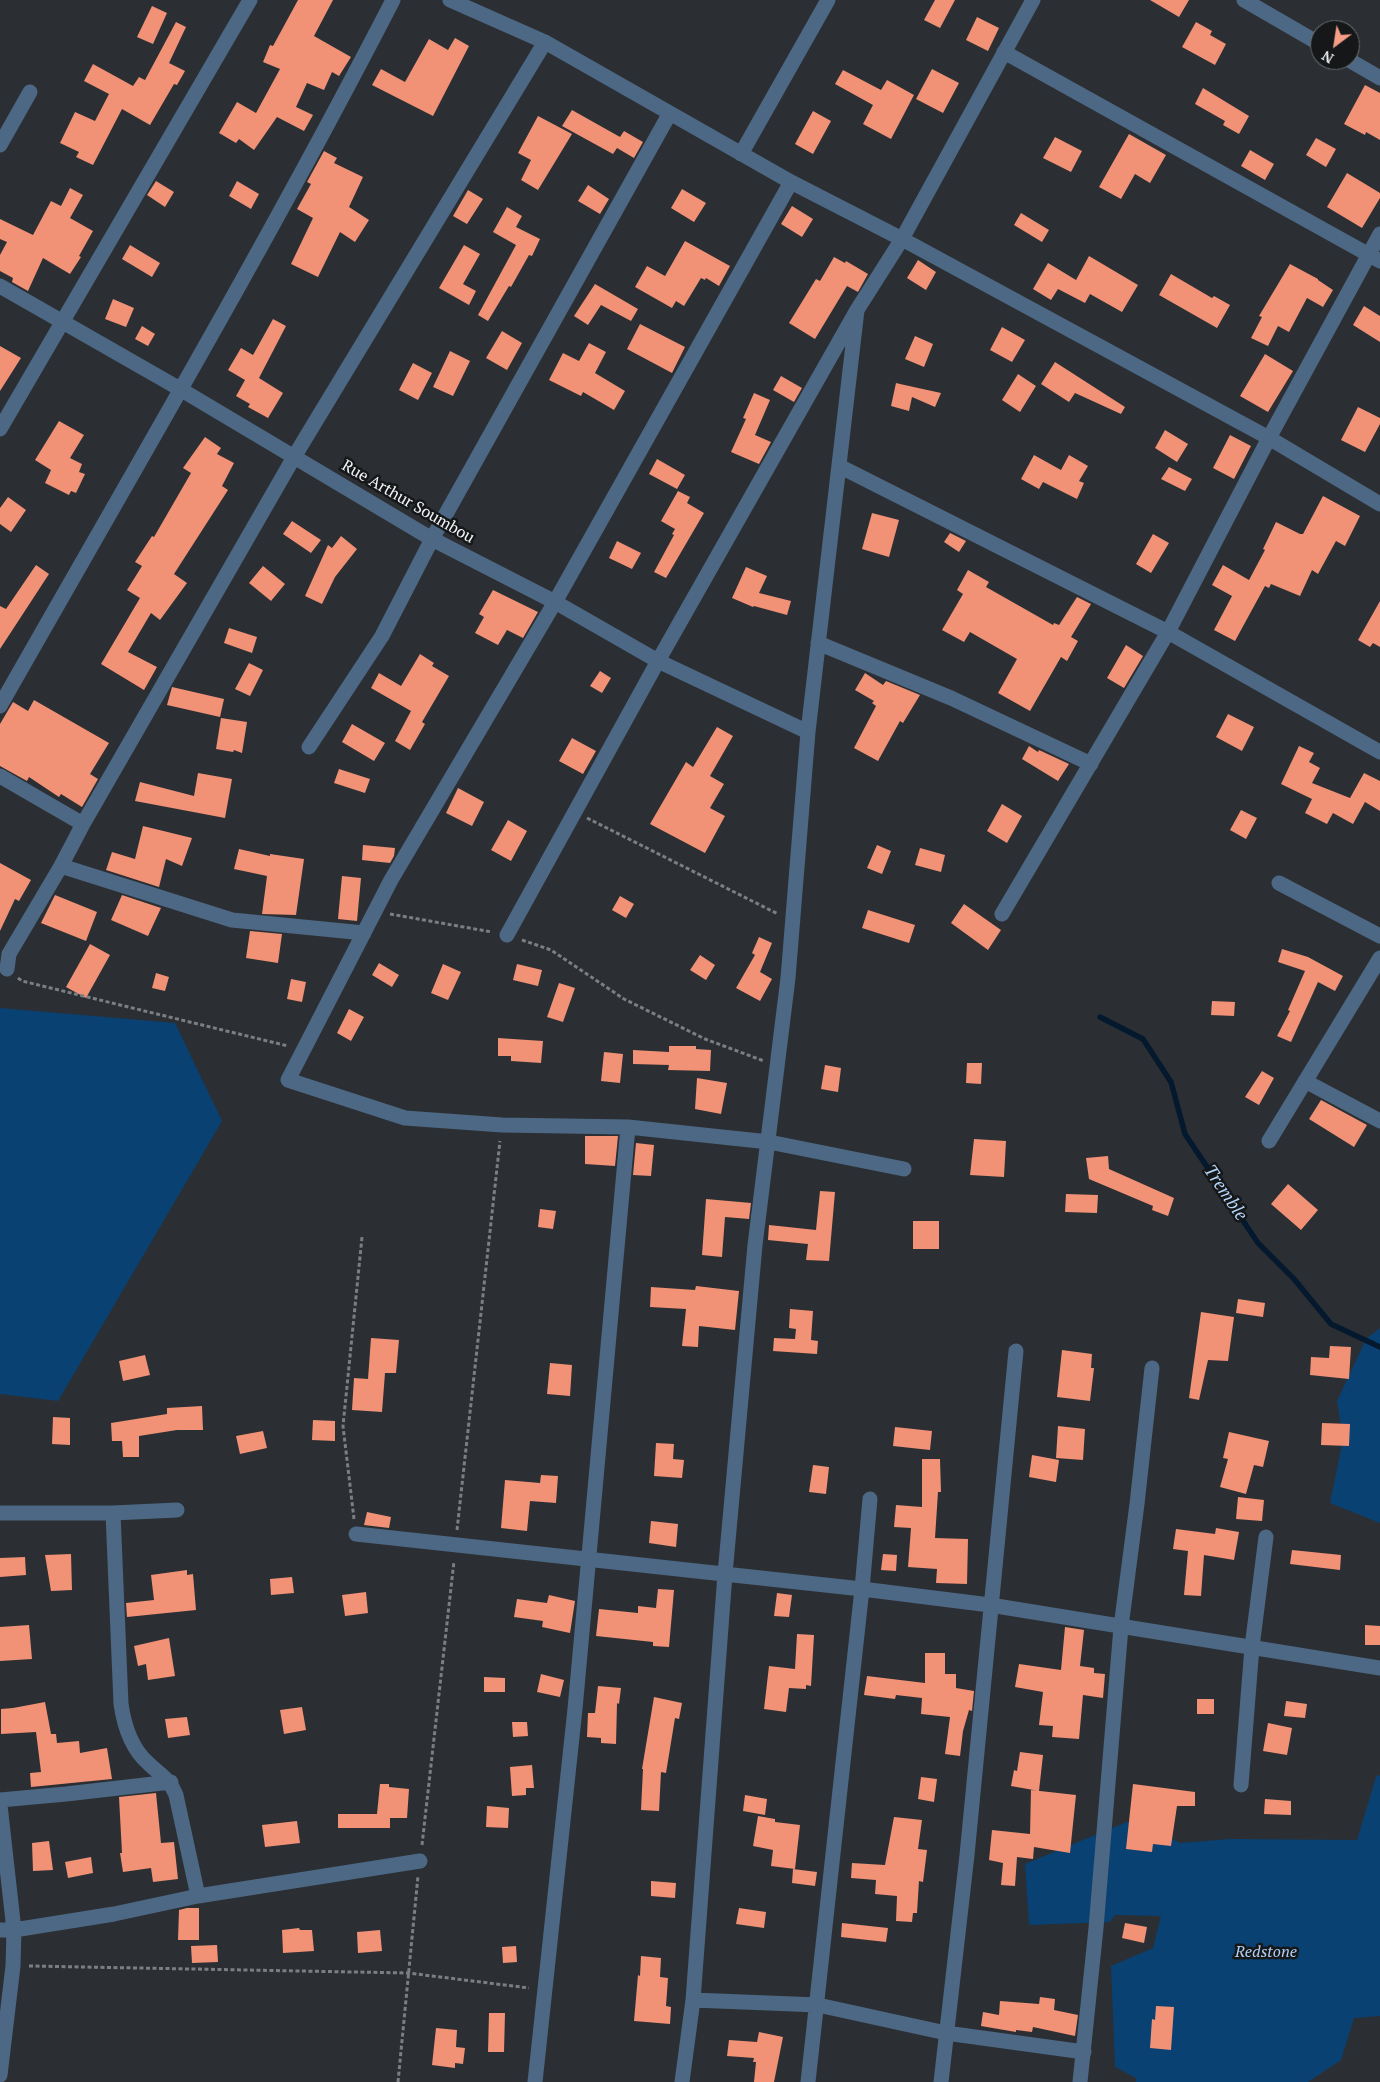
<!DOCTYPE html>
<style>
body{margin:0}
#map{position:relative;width:1380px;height:2082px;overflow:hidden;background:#2b2f33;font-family:"PT Serif",serif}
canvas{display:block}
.north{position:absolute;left:1310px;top:20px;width:50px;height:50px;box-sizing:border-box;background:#151719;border:1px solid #6d6f72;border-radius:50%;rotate:211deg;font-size:14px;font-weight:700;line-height:20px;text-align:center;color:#f2f4f7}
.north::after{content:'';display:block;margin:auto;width:18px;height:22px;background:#f49e86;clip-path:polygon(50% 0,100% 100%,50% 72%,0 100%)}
</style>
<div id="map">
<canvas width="1380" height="2082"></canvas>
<div class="north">N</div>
</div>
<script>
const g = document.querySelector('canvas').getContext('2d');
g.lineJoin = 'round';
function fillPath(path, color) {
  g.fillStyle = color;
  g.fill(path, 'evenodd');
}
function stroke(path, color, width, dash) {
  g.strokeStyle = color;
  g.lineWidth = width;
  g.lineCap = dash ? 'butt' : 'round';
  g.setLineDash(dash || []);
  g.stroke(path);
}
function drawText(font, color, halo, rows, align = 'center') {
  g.font = font + ' "PT Serif",serif';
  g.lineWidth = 5;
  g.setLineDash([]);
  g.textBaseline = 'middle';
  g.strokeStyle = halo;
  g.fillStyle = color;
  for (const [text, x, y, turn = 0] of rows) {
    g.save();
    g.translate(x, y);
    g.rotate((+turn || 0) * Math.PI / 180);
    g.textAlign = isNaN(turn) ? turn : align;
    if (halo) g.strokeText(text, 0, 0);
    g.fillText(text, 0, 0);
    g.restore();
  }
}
fillPath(new Path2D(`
 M0,1008L175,1023L222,1121L58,1401L0,1394Z
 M1380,1328V1523L1330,1503L1343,1439L1337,1401L1366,1339Z
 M1380,1775V2016L1354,2018L1341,2060L1308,2082H1136V2078L1115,2067L1111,1966L1153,1948L1161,1916L1115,1915L1110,1922L1029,1925L1025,1864L1134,1819L1180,1843L1230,1839L1357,1840L1376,1777Z`), '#094172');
stroke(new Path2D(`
 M1100,1017L1143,1039L1171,1082L1185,1134L1258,1243L1294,1279L1331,1324L1380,1347`), '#05192e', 5.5);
fillPath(new Path2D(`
 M298,0H333L314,36L351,57L339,76L332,72L324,90L307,83L296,107L313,115L304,131L277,117L254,150L239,139L236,143L219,133L237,102L256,113L280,69L263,62L270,45L273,46Z
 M935,0H955L940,28L924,20Z
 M1150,0H1189L1179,17Z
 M152,6L167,13L153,44L137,37Z
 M977,17L999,28L988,51L966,40Z
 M176,22L186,27L169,63L185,71L177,85L174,84L150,125L122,109L93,165L76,157L79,152L60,143L75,112L95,121L109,94L84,81L93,64L133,86L139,77L145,80Z
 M1196,22L1212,31L1210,35L1226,44L1215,65L1182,47Z
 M455,38L469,46L433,116L372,85L381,69L405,82L429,39L448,50Z
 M932,69L959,83L943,113L916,99Z
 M843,70L881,90L887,80L914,95L891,139L863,124L873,105L835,84Z
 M1365,85L1380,93V140L1366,132L1365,135L1344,124Z
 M1203,88L1249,116L1239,134L1223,125L1225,121L1195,104Z
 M572,110L620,137L624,131L643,142L634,158L617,148L613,154L562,126Z
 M813,111L831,121L813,154L795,144Z
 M538,116L572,134L538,190L521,180L531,160L518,153Z
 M1129,134L1166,155L1150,183L1135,174L1121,199L1099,187Z
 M1055,137L1082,151L1071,172L1043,158Z
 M1316,138L1336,149L1326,167L1306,155Z
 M1250,150L1274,164L1265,180L1241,166Z
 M324,151L337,158L334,163L363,177L349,207L369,220L355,242L340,232L318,277L291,264L313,218L297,209L311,184L307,182Z
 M1347,173L1380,193V198L1362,228L1327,207Z
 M156,181L174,192L165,207L147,195Z
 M237,181L259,194L251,209L229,196Z
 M588,185L609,199L600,214L578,201Z
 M70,188L83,195L70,218L93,231L79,256L81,257L70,274L43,258L28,291L12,282L13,278L0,271V255L7,242L0,239V219L33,235L51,201L61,206Z
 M682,189L706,203L694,222L671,208Z
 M468,190L483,199L467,224L453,216Z
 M792,206L813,219L802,237L781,224Z
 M507,207L522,216L516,227L540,239L532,256L529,255L511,287L509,286L488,321L478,315L516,245L493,232Z
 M1021,213L1049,230L1042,242L1014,225Z
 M685,241L730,266L719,286L706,278L705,280L701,278L684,306L676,301L672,308L635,287L647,266L665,276Z
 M130,245L160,263L152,277L122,259Z
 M464,245L480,254L463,284L476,291L469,305L439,288Z
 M1089,256L1138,285L1122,312L1090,294L1085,303L1058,289L1051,300L1033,289L1048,263L1076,280Z
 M834,257L845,263L846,261L868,274L858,292L847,286L815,339L789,323L816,279L820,281Z
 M918,260L936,272L926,290L907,278Z
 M1290,264L1318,279V280L1333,290L1323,307L1307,298L1289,332L1278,326L1268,346L1251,338L1262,317L1259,316Z
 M1171,274L1212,298L1214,296L1230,305L1217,328L1159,295Z
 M595,284L638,309L631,321L601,305L588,325L574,316Z
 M113,299L134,308L126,327L105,319Z
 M1364,306L1380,316V342L1353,325Z
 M273,319L286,326L259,378L283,393L268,418L248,407L250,404L236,396L245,380L228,370L241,348L253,355Z
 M640,324L685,347L672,373L627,349Z
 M142,326L155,334L148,346L135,339Z
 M1002,327L1025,340L1012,362L990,350Z
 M502,331L522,343L507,370L486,358Z
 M915,336L933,344L924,367L905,359Z
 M589,343L606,352L595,373L625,391L614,410L583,392L581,396L549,380L563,353L579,361Z
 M0,346L21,358L0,391Z
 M450,351L470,361L453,396L433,387Z
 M1265,354L1293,371L1268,412L1240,396Z
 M1055,362L1125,407L1121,414L1075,393L1069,402L1041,384Z
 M413,363L432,373L418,400L399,390Z
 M1018,374L1036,386L1020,412L1002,400Z
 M781,376L802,388L794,402L773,390Z
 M896,383L900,384L941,393L935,407L912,397L909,411L891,406Z
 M754,393L770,400L755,435L771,442L759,464L731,452L746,419L743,418Z
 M1358,407L1380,418V424L1365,452L1341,440Z
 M59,421L84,435L70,458L82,464L79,472L85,474L76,493L71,491L69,495L45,483L51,470L35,460Z
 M1165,430L1188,444L1177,462L1155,448Z
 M1230,435L1251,446L1234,479L1213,468Z
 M205,437L221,448L217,454L234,463L222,486L228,490L174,574L187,583L160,620L151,613L128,652L157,667L144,690L101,664L140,598L127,590L142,566L135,562L152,536L154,537L191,473L183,468Z
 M1034,455L1061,470L1069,455L1088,466L1079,481L1084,483L1077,499L1043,482L1039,489L1021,479Z
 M657,459L685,475L677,489L649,474Z
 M1169,467L1192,479L1185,491L1161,479Z
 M678,491L690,497L687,503L704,513L666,578L654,572L674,535L672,534L675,529L661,521Z
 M1323,496L1360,516L1345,546L1336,541L1318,574L1312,570L1300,596L1271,584L1269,588L1265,586L1235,641L1214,630L1232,596L1212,585L1223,565L1249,580L1265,550L1263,549L1276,522L1300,534H1303Z
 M8,497L26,510L11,532L0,524V508Z
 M872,513L899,520L889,557L862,549Z
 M292,521L321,540L311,553L283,534Z
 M950,533L966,541L959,552L944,542Z
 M1153,534L1169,543L1151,573L1136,564Z
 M341,536L357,549L335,577L322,604L305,596L328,545L332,548Z
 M617,541L641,553L632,569L609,558Z
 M36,565L49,574L0,649V606L6,609Z
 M263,566L285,584L271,601L249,583Z
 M746,567L767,576L759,593L791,601L787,615L754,606L753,607L732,598Z
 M968,570L989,582L986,587L1053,625L1054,623L1059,625L1077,597L1091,604L1071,637L1078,641L1067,661L1061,657L1030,711L998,693L1017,659L970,632L964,642L942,630L963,594L957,590Z
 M493,590L538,612L523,638L507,630L498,645L475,633L484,617L479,614Z
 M1380,601V647L1373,643L1370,647L1358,640Z
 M229,628L257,637L252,653L224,643Z
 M1126,645L1143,656L1124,688L1107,678Z
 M420,654L434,663L432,666L449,676L422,722L425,724L410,750L395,741L411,711L371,688L379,673L401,686Z
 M249,663L263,670L250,696L235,689Z
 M600,671L611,678L602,693L590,686Z
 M865,673L883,685L886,681L920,695L903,723L900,721L878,761L854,748L876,706L872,703L874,701L855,690Z
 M172,687L224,699L220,717L167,705Z
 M34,700L109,743L90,774L98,779L82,807L61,794L59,797L29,777L27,781L0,766V724L13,702L28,711Z
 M1228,714L1254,727L1242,751L1216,737Z
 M221,718L247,722L242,753L234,750L233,752L216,749Z
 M352,724L385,743L374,761L342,742Z
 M717,727L733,736L710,776L724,784L710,808L725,816L705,853L650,824L686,762L693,767Z
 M572,738L596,751L583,774L559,761Z
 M1029,746L1038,752L1039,750L1069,764L1058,781L1022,759Z
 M1299,746L1314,753L1309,762L1320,768L1312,783L1350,798L1364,773L1380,781V811L1365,802L1353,824L1333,813L1327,824L1305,813L1312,799L1281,784Z
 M339,769L370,779L365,793L334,783Z
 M198,773L232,779L225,818L135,801L140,782L194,796Z
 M458,788L484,802L472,826L446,813Z
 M1002,804L1022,816L1007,843L987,831Z
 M1241,810L1257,818L1246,839L1230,830Z
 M508,820L527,831L511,861L491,850Z
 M143,826L192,838L182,866L166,859L159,887L106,870L112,852L135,859Z
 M363,845L395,848L394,856L390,863L362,860Z
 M877,845L891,851L882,874L867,868Z
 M920,848L945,855L941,872L915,865Z
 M239,849L270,856V854L304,859L296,915L262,914L267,876L234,869Z
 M0,863L31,880L19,901L15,899L0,931Z
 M342,876L361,878L357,921L338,919Z
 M55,895L97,912L86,941L41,923Z
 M122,895L161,908L148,936L111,920Z
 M620,896L634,904L626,918L612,910Z
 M964,904L1001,930L988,950L951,923Z
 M868,910L915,925L909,943L862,928Z
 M250,931L282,934L278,963L246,958Z
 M759,937L772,943L760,972L772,979L760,1001L736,988L755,955L752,953Z
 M90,944L110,955L86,998L66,987Z
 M1282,949L1308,957L1343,976L1335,991L1318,982L1291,1042L1277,1036L1290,1011L1288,1010L1305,971L1278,962Z
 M700,955L715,965L706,980L690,970Z
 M379,963L399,975L392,987L372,975Z
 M443,964L461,972L448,1000L431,993Z
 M517,964L542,970L538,986L513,980Z
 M156,973L169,977L165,991L152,988Z
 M291,979L306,982L302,1002L287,999Z
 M559,983L575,988L563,1022L547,1017Z
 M1212,1001L1235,1002L1234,1016L1211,1015Z
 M349,1009L364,1017L351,1041L337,1033Z
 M498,1038L543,1041L541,1063L511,1061V1056H498Z
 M669,1046H696V1049L711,1050L710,1071L668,1070L669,1065L633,1064V1050L669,1052Z
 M604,1052L623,1054L620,1083L601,1081Z
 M967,1063H982L981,1084L966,1083Z
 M825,1065L841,1068L838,1092L821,1089Z
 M1262,1071L1274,1078L1259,1105L1245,1097Z
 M697,1078L727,1083L721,1114L695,1109Z
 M1321,1100L1367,1125L1354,1147L1309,1119Z
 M585,1136H618L615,1166L585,1164Z
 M974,1139L1006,1141L1004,1177L970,1175Z
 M636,1143L654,1145L651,1176L633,1175Z
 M1108,1156L1109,1169L1174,1198L1168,1216L1152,1210L1153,1206L1089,1179L1086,1158Z
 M1288,1184L1318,1210L1301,1230L1271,1204Z
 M820,1191L835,1192L829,1261L806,1260L808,1244L768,1240L769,1225L816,1230Z
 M1066,1194L1098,1195L1097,1213L1065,1212Z
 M706,1199L751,1203L749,1219L725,1217L722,1257L702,1255Z
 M540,1209L556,1211L553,1229L538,1227Z
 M913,1221H939V1249H913Z
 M696,1286L739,1291L735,1330L699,1326L698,1347L682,1346L686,1309L650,1307L651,1287L695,1290Z
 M1238,1299L1265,1303L1263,1317L1236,1313Z
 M790,1309L813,1311L811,1340L818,1341L817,1354L773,1351L774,1338L795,1339L796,1329L789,1328Z
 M1201,1312L1234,1317L1228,1361L1208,1360L1199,1400L1189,1398Z
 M371,1338L399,1340L396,1373H385L382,1412L352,1410L354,1378L368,1379Z
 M1330,1346L1351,1347L1349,1379L1310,1375L1311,1357L1329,1358Z
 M1062,1350L1092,1354L1091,1368H1094L1090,1401L1057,1397Z
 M145,1355L150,1375L123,1381L119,1361Z
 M550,1363L572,1365L570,1396L547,1394Z
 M202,1406L203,1430H177L139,1436V1457H123L122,1441H112L111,1423L167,1414V1408Z
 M53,1417L70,1418V1445L52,1444Z
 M313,1420L335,1421V1441L312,1440Z
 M1322,1423L1350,1424L1349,1446L1321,1445Z
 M1058,1426L1085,1429L1083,1460L1056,1458Z
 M895,1427L932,1431L930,1450L893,1446Z
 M263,1431L267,1448L240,1454L236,1436Z
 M1229,1432L1269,1441L1263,1467L1254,1465L1246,1494L1220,1487L1228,1459L1223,1458Z
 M656,1443L674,1444L673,1459L684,1460L682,1478L654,1476Z
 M1032,1455L1059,1460L1056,1482L1029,1477Z
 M922,1459H940L941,1492H938L935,1538L968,1539L967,1584L936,1583L937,1569L908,1567L911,1528L894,1527L896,1505L922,1507Z
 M813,1465L829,1467L826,1494L809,1492Z
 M541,1475L558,1476L556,1503L530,1501L527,1531L501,1528L505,1480L540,1483Z
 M1238,1497L1264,1500L1262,1521L1236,1519Z
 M367,1512L391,1517L389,1528L364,1525Z
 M651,1521L678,1524L676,1547L649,1543Z
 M1216,1528L1239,1532L1234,1560L1204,1555L1201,1596L1184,1595L1188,1551L1173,1549L1176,1529L1215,1534Z
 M1292,1550L1341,1555L1340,1570L1290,1564Z
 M71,1554L72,1590L51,1591L45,1555Z
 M883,1554L897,1555L896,1571L881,1570Z
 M25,1557L26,1575L0,1577V1558Z
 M187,1570V1575L193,1574L196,1610L127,1617L126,1603L154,1600L151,1575Z
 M292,1577L294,1593L271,1595L270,1579Z
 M658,1589L674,1590L669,1647L653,1646V1642L596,1636L599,1609L638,1613V1606L656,1608Z
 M366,1592L368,1613L345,1616L342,1595Z
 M777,1593L792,1595L789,1617L774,1616Z
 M549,1595L575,1601L570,1633L542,1627L543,1621L514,1617L517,1599L547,1603Z
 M29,1625L32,1659L0,1661V1627Z
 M1365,1625L1380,1626V1645H1365Z
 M1065,1627L1084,1630L1080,1666L1094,1668V1673L1105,1674L1103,1698L1083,1695L1079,1739L1052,1737L1053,1726L1039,1725L1043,1692L1015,1687L1019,1664L1061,1670Z
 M797,1634L814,1635L811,1686L806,1685V1689L789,1688L786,1712L764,1709L769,1666L795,1669Z
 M169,1638L175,1676L148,1680L146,1664L138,1666L134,1646Z
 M925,1653H945V1674H956V1688L974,1691L972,1711L969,1710L963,1731L960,1756L945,1754L950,1717L921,1714L922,1698L896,1695L895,1699L864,1695L867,1676L925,1683Z
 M541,1674L564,1680L560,1697L537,1692Z
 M484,1677L505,1678V1692H484Z
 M598,1686L621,1688L619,1704L617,1703L616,1744L601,1743V1738L587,1737L588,1713H595Z
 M654,1697L682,1703L679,1719L675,1718L666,1773L661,1772L659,1811L641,1810L643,1769H642Z
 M1197,1699H1214V1714H1197Z
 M1286,1701L1307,1704L1305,1718L1284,1716Z
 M45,1702L51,1734H56L57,1743L79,1741L80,1753L107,1748L112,1779L31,1787L30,1773L41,1772L36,1732L1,1734V1709L13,1708Z
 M302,1707L306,1730L284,1734L280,1710Z
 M187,1717L190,1735L168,1738L165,1719Z
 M512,1722H527L528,1736L513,1737Z
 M1268,1723L1292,1728L1287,1755L1263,1751Z
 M1020,1752L1043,1755L1039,1791L1011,1786L1014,1770L1017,1771Z
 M532,1765L534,1788H526V1795L512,1796L510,1767Z
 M921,1777L937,1779L934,1802L918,1799Z
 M380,1784H389V1787L409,1789L407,1818H390V1828H338V1814H377Z
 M1133,1784L1195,1792V1806H1177L1171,1846L1153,1844L1152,1852L1126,1849Z
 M1031,1790L1076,1795L1070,1853L1034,1847L1033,1859L1017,1857L1015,1886L1001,1885L1003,1863L989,1860L992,1830L1030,1834Z
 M156,1793L161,1843L174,1842L178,1879L153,1882L151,1868L123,1872L120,1853H122L119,1797Z
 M745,1795L767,1799L765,1815L743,1811Z
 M1265,1799L1291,1801V1815L1264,1814Z
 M487,1806L509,1808L508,1828L486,1827Z
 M758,1816L775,1819V1822L800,1825L795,1869L771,1866L773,1850L753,1846Z
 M894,1817L922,1820L918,1849L927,1850L923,1882L919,1881L917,1913H913L912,1922L896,1921L897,1896L875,1894L876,1880L851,1878L852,1863L885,1865Z
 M297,1821L300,1843L265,1847L262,1825Z
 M49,1841L53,1870L33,1871L32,1843Z
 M91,1857L93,1873L68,1878L65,1862Z
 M793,1869L817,1872L815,1886L792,1883Z
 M651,1881L676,1883L675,1898L651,1896Z
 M187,1908H199V1940H178L179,1910Z
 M739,1908L766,1912L764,1928L736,1924Z
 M842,1923L888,1928L886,1942L841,1937Z
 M1125,1923L1147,1927L1144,1943L1122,1938Z
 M299,1928L300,1930H312L314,1951L283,1953L282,1930Z
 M380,1930L382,1951L358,1953L357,1932Z
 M217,1945L218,1962L192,1963L191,1946Z
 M516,1946L517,1962L503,1963L502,1947Z
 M641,1956L661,1958L660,1977L668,1978L666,2006L671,2007L670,2024L634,2021L638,1975L640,1976Z
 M1040,1997L1055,1999L1054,2010L1078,2015L1075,2036L1033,2027L1032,2032L1016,2030V2032L981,2026L983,2012L999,2015L1000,2001L1039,2004Z
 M1156,2006L1174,2007L1171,2050L1150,2048L1152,2019L1155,2020Z
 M489,2013H505L504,2052H488Z
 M436,2028L457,2030L456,2047L465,2048L463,2064L455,2063V2068L432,2065Z
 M759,2032L783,2037L774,2082H754L756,2062H753L754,2058L727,2056L729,2040L757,2042Z`), '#f19176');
stroke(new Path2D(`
 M587,818L778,914
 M390,914L492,932
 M522,940L551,950L624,999L705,1039L764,1061
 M18,978L22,981L288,1046
 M354,1519L343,1426L362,1237
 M457,1530L500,1141
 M422,1845L454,1561
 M29,1966L408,1973L529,1988
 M398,2082L418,1876`), '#7b7e82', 3, [4, 2.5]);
stroke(new Path2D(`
 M450,0L545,42L791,182L902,239L1269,438L1380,504
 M1244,0L1320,44
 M1004,52L1380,261
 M1349,60L1380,78
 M0,145L30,92
 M741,154L828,0
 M791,182L555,602L391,880L288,1080L405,1118L502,1125L628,1127L769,1142L904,1169
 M0,286L180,389L432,539L555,602L658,661L808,732
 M0,429L250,0
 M839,466L1168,632L1380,752
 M818,643L951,698L1091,764
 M0,706C133,472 270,239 393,0
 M309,747L382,636L432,539L670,113
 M0,776L83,824
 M61,866L232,920L364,933
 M1279,883L1380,936
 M1002,914L1168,632L1269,438L1380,234
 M507,935L658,661L857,310L902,239L1033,0
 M7,969L9,954L61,866L83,824L294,457L545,42
 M1305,1081L1380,1121
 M1269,1141L1380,958
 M0,1513H113L177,1510
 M113,1513L121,1704C124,1725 131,1748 148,1763C160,1775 169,1778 176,1795L198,1896
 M356,1534L862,1589L990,1605L1380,1668
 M1241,1785L1252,1647L1266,1537
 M0,1800L66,1794L171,1782
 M0,1805L14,1930L13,1966L0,2075
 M0,1930H14L114,1914L198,1896L420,1861
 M693,2000L818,2005L946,2033L1084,2052
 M535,2082L575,1709L628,1127
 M682,2082L693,2000L725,1574L755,1245L788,978L808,732L857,310
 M808,2082L862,1589L870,1499
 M941,2082L967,1855L1016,1351
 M1080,2082L1096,1928L1121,1627L1137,1504L1152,1368`), '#4d6884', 15);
drawText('16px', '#f2f4f7', '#151719', [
 ["Rue Arthur Soumbou",408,502,30]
]);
drawText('italic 16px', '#b1d2f6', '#151719', [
 ["Redstone",1266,1952]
]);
drawText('italic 18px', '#b3d3f7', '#151719', [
 ["Tremble",1225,1193,56]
]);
</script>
